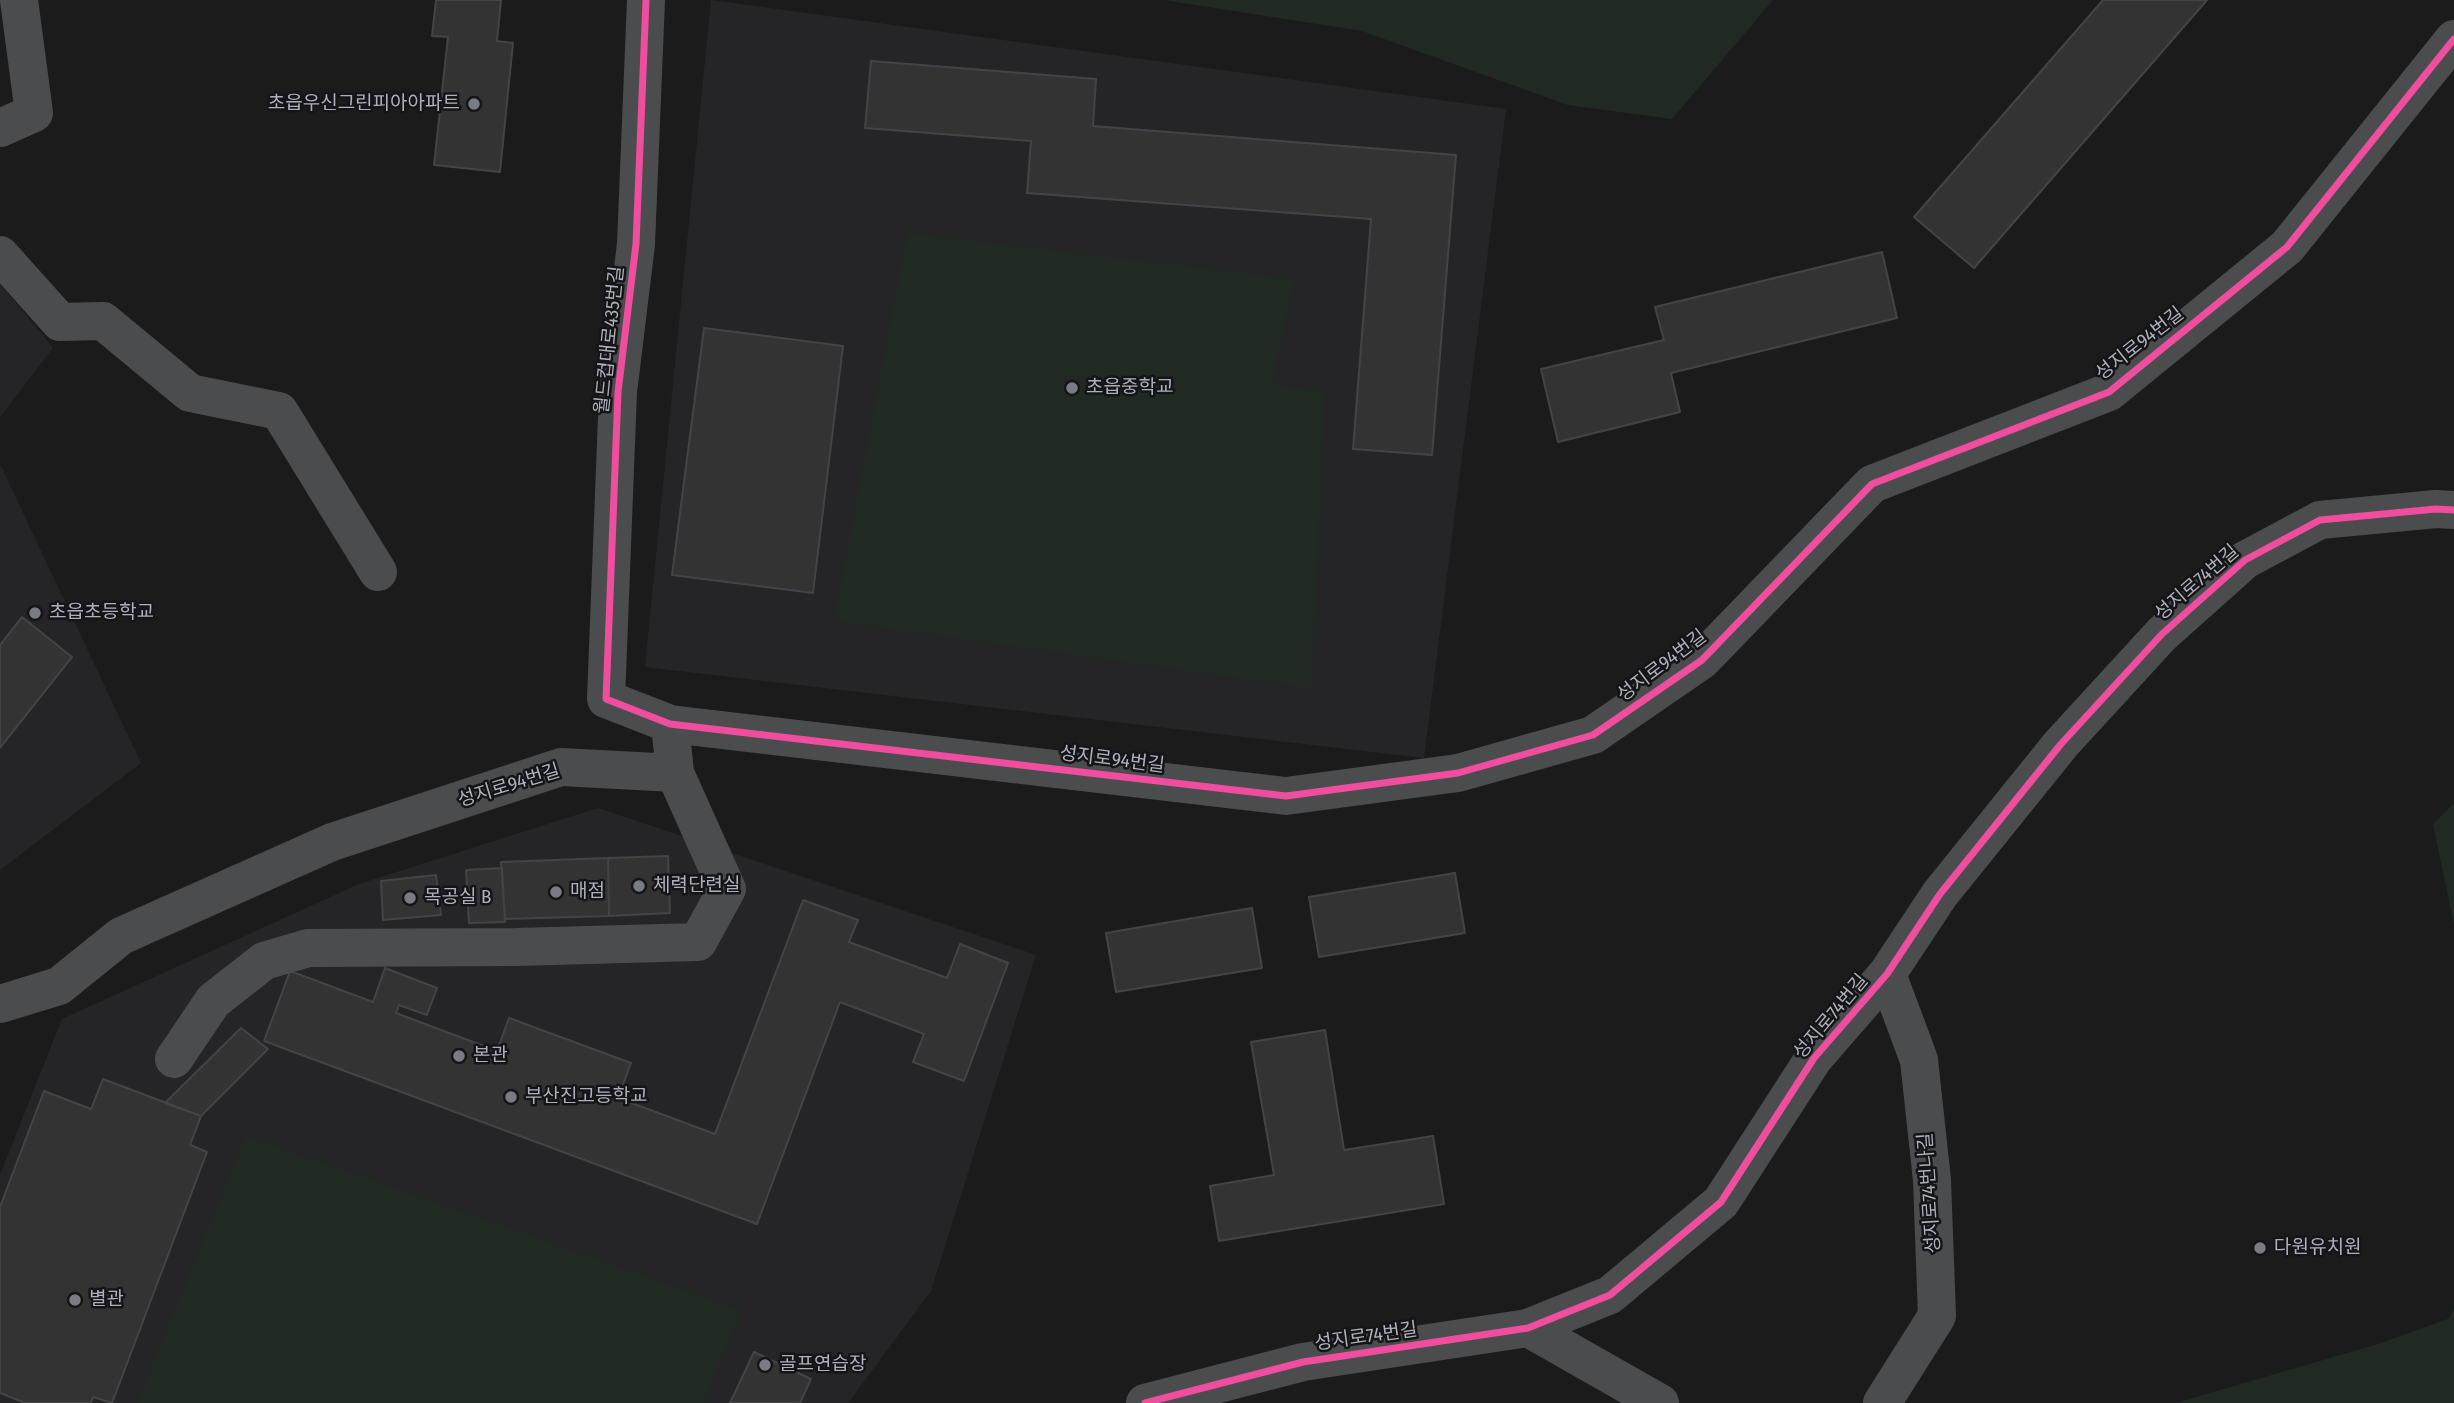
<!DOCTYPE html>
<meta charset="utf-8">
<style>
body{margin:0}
canvas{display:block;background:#1b1b1b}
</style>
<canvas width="2454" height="1403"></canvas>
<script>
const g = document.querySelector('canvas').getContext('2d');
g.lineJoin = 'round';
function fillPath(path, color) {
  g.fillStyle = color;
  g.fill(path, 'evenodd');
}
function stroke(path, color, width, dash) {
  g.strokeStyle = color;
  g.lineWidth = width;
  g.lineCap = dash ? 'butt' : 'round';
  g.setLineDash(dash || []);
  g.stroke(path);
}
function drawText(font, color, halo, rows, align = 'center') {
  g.font = font + ' "Fira Sans Condensed","Noto Sans KR",sans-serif';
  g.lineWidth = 5;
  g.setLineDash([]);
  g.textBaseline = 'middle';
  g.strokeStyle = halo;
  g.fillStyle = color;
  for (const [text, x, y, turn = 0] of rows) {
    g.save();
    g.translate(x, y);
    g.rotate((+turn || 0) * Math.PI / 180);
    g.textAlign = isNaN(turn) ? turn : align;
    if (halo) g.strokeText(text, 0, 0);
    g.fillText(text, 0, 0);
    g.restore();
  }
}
fillPath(new Path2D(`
 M711,0L1506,109L1424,758L645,667Z
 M0,284L53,348L0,417Z
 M0,464L141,763L0,870Z
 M598,808L1036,955L931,1291L848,1403H0V1175L62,1019L359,884Z`), '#252527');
fillPath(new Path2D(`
 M1164,0H1773L1672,119L1568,105L1362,31Z
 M907,233L1294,279L1272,385L1325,391L1311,688L834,621Z
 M2454,803V925L2433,824Z
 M246,1136L741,1310L703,1403H137Z
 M2454,1309V1403H2176L2378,1344L2448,1319Z`), '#212923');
const building = new Path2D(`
 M436,0H501L497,41L513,43L500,172L434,165L448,37L432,36Z
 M2103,0H2207L1974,268L1914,217Z
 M871,61L1096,79L1093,126L1456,155L1432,455L1353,449L1371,219L1027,193L1031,141L865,128Z
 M1882,252L1897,318L1671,373L1680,412L1558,442L1541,369L1664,340L1655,307Z
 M704,328L843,346L813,593L672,575Z
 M22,617L72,657L0,748V645Z
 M668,856L670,913L609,916L608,858Z
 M608,858L609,916L505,919L501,862Z
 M502,868L505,922L469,923L466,870Z
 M1455,873L1465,933L1319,957L1309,897Z
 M436,875L441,915L383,920L381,881Z
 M803,900L858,920L849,942L947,978L960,944L1008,963L964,1081L913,1062L924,1034L840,1002L757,1224L264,1041L290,971L373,1002L385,968L437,988L427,1015L399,1005L396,1013L497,1051L509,1018L631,1063L618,1098L715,1134Z
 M1252,908L1262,968L1116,992L1106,933Z
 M241,1028L268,1049L201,1116L165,1103Z
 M1325,1030L1344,1150L1433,1136L1444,1204L1219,1241L1210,1186L1274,1175L1251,1042Z
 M103,1079L201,1116L190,1145L207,1152L112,1403L93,1397L91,1403H25L0,1393V1207L44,1091L91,1109Z
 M754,1352L811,1379L800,1403H730Z`);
fillPath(building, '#333');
stroke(building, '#434447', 2);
stroke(new Path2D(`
 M646,0L636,244L618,392L606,699L670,724L1286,796L1458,773L1593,735L1702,660L1872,484L2109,392L2287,247L2454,39
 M0,128L34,113L19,0
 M0,255L60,322L103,321L190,393L279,411L378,572
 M0,1004L59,986L121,936L332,842L561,767L675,773L670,724
 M174,1059L213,1001L264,961L308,948L516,947L698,942L727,889L675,773
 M1528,1328L1660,1403
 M1145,1403L1303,1362L1528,1328L1610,1295L1721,1202L1814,1058L1887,974L1940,894L2061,744L2162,634L2245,560L2320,520L2436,509L2454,510
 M1882,1403L1937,1316L1932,1180L1919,1060L1887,974`), '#4b4c4e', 38);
stroke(new Path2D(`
 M646,0L636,244L618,392L606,699L670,724L1286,796L1458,773L1593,735L1702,660L1872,484L2109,392L2287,247L2454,39
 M1145,1403L1303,1362L1528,1328L1610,1295L1721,1202L1814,1058L1887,974L1940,894L2061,744L2162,634L2245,560L2320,520L2436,509L2454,510`), '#ef4d9e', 7);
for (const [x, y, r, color] of [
 [474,104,7,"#7a7c84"],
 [1072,388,7,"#7a7c84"],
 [35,613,7,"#7a7c84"],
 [639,886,7,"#7a7c84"],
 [556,892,7,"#7a7c84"],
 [410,898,7,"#7a7c84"],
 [459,1056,7,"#7a7c84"],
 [511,1097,7,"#7a7c84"],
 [2260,1248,7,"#7a7c84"],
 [75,1300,7,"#7a7c84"],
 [765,1365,7,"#7a7c84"]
]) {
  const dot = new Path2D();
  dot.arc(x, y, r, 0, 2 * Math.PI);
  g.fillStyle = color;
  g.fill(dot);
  stroke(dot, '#151517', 2.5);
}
drawText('19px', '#adb0bc', '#151517', [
 ["초읍우신그린피아아파트",460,104,"right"],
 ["초읍중학교",1086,388],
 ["초읍초등학교",49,613],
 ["체력단련실",653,886],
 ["매점",570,892],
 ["목공실 B",424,898],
 ["본관",473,1056],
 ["부산진고등학교",525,1097],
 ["다원유치원",2274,1248],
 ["별관",89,1300],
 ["골프연습장",779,1365]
], 'left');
drawText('19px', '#adb0bc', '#151517', [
 ["월드컵대로435번길",610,340,-84],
 ["성지로94번길",2140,344,-38],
 ["성지로74번길",2197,583,-41],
 ["성지로94번길",1662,666,-37],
 ["성지로94번길",1112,760,7],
 ["성지로94번길",509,786,-17],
 ["성지로74번길",1831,1017,-50],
 ["성지로74번나길",1930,1193,-94],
 ["성지로74번길",1366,1337,-8]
]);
</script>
